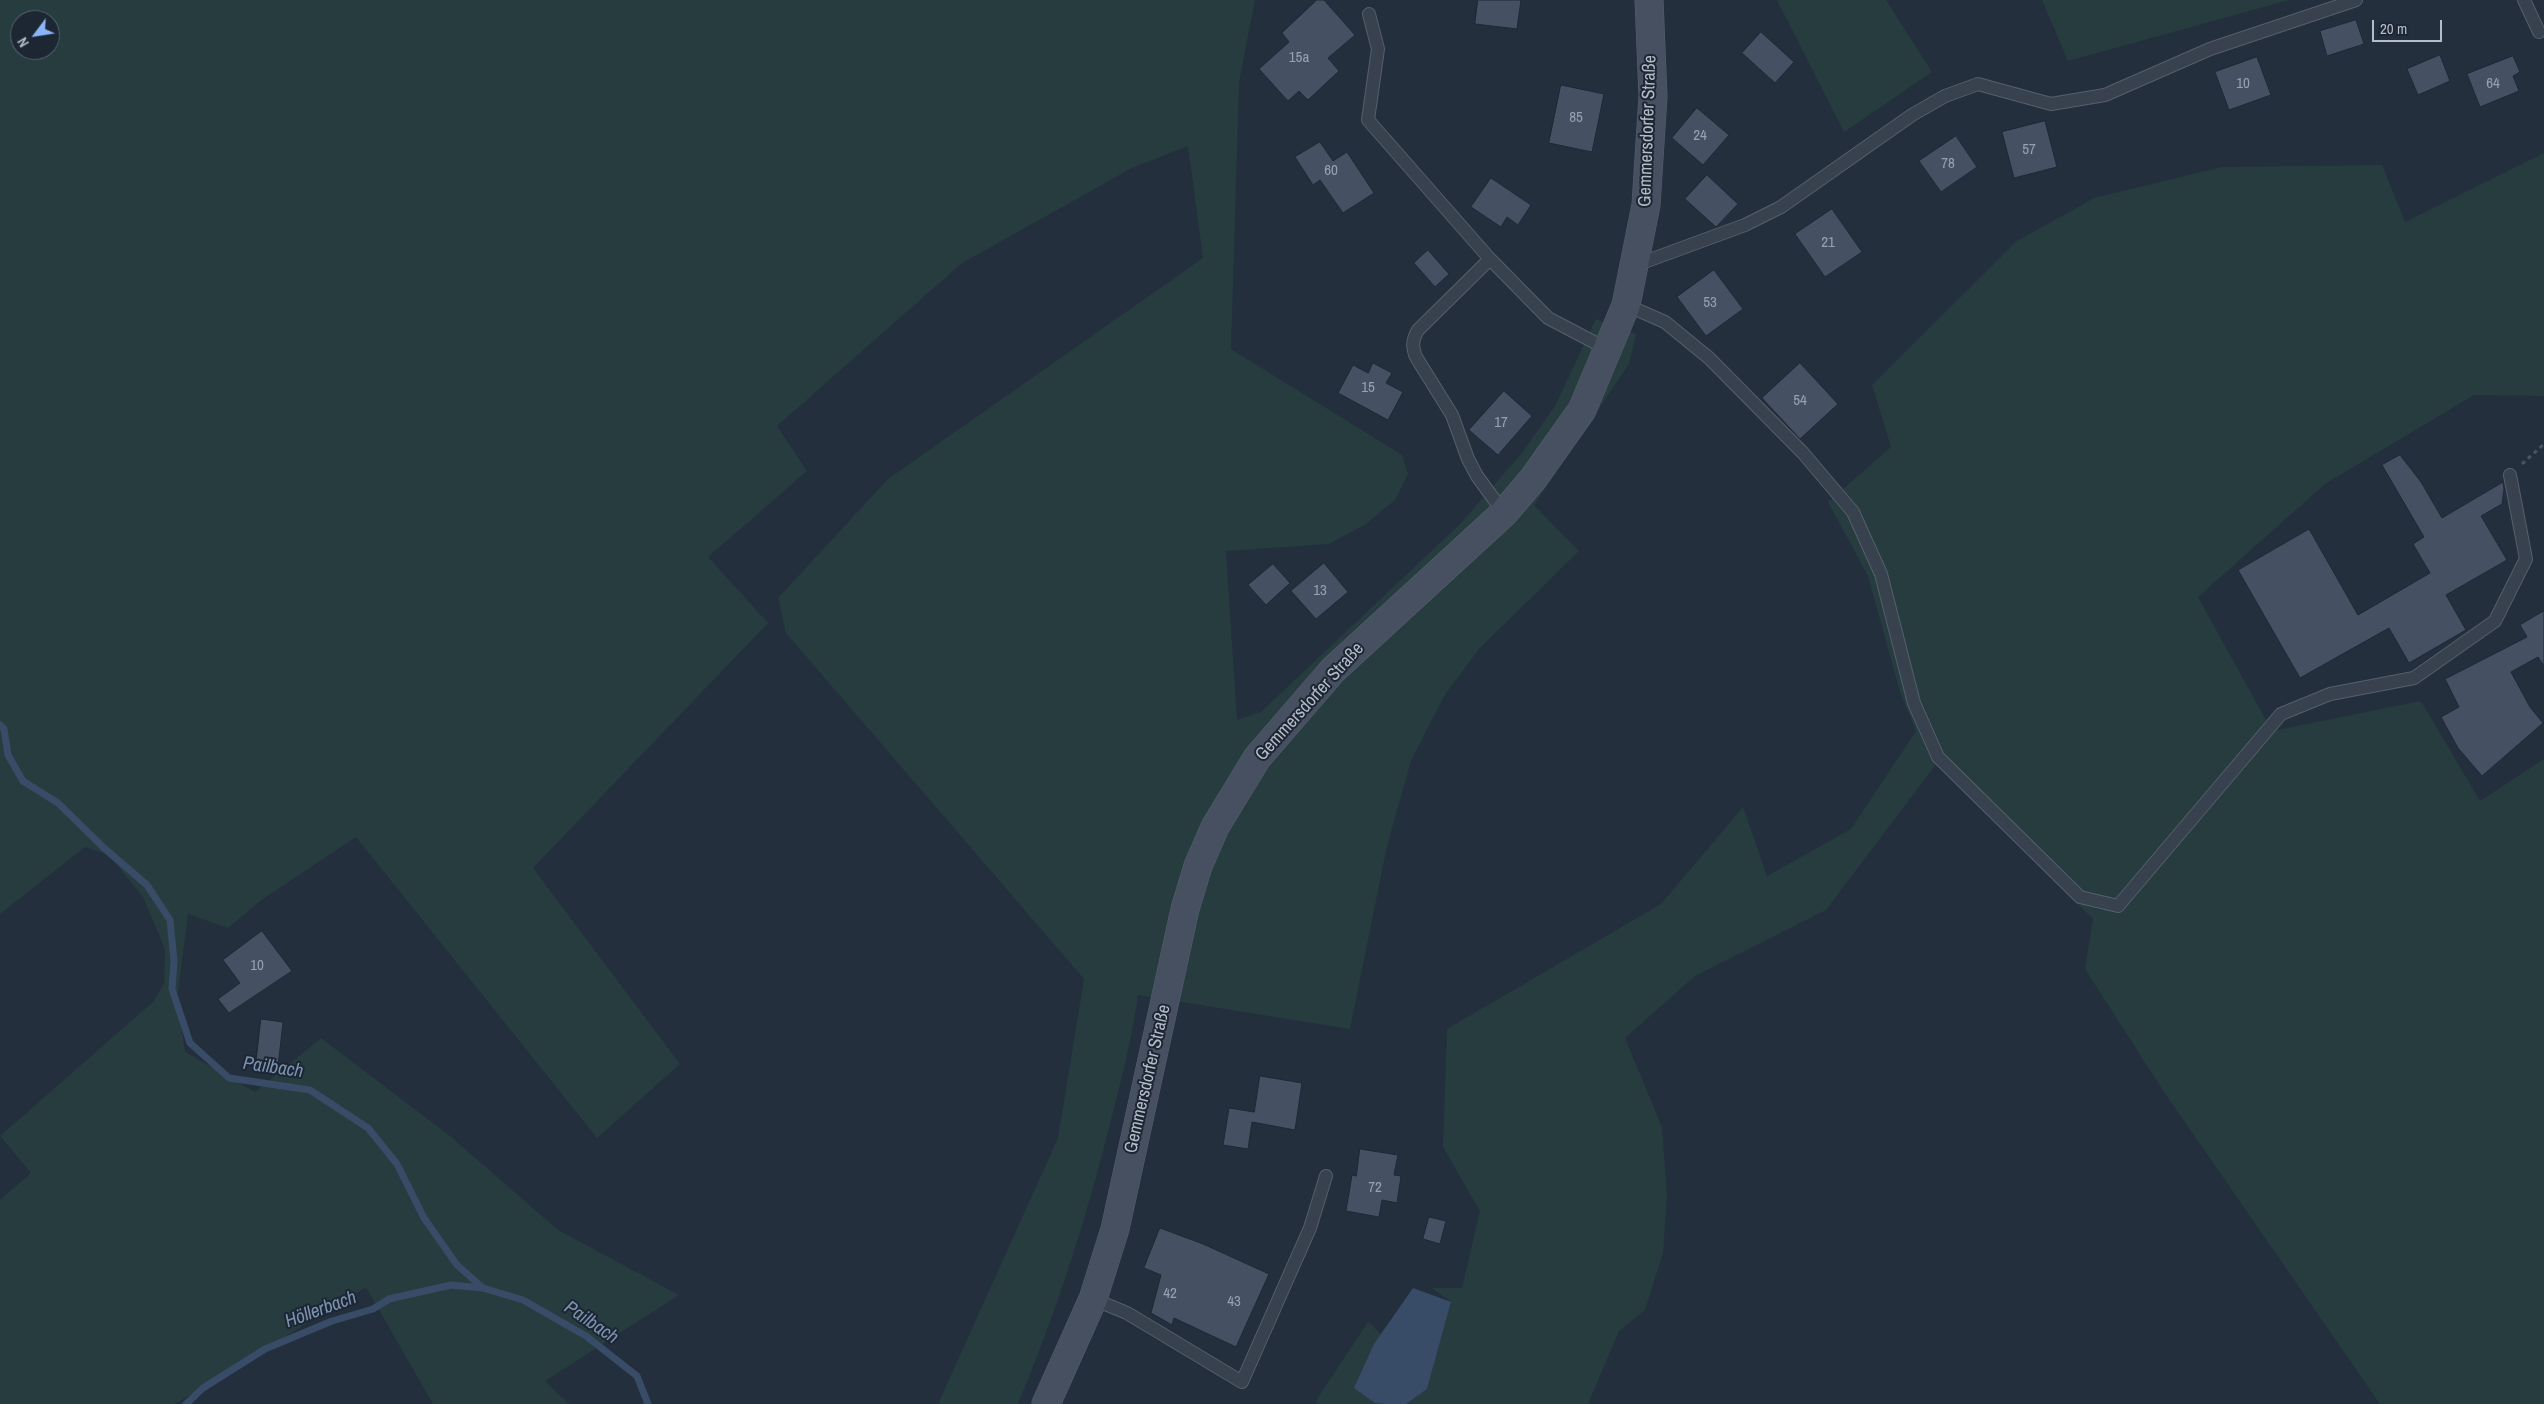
<!DOCTYPE html>
<meta charset="utf-8">
<style>
body{margin:0}
#map{position:relative;width:2544px;height:1404px;overflow:hidden;background:#242f3e;font-family:"Archivo Narrow",sans-serif}
canvas{display:block}
.north{position:absolute;left:10px;top:10px;width:50px;height:50px;box-sizing:border-box;background:#1d2633;border:1px solid #59626f;border-radius:50%;rotate:239deg;font-size:14px;font-weight:700;line-height:20px;text-align:center;color:#b4bcc9}
.north::after{content:'';display:block;margin:auto;width:18px;height:22px;background:#8ab4f8;clip-path:polygon(50% 0,100% 100%,50% 72%,0 100%)}
.scale{position:absolute;left:2372px;top:20px;width:70px;height:22px;box-sizing:border-box;border:2px solid #b4bcc9;border-top:0;padding-left:6px;font-size:15px;line-height:18px;white-space:nowrap;color:#b4bcc9;-webkit-text-stroke:4px #1d2633;paint-order:stroke}
</style>
<div id="map">
<canvas width="2544" height="1404"></canvas>
<div class="north">N</div>
<div class="scale">20 m</div>
</div>
<script>
const g = document.querySelector('canvas').getContext('2d');
g.lineJoin = 'round';
function fillPath(path, color) {
  g.fillStyle = color;
  g.fill(path, 'evenodd');
}
function stroke(path, color, width, dash) {
  g.strokeStyle = color;
  g.lineWidth = width;
  g.lineCap = dash ? 'butt' : 'round';
  g.setLineDash(dash || []);
  g.stroke(path);
}
function drawText(font, color, halo, rows, align = 'center') {
  g.font = font + ' "Archivo Narrow",sans-serif';
  g.lineWidth = 4;
  g.setLineDash([]);
  g.textBaseline = 'middle';
  g.strokeStyle = halo;
  g.fillStyle = color;
  for (const [text, x, y, turn = 0] of rows) {
    g.save();
    g.translate(x, y);
    g.rotate((+turn || 0) * Math.PI / 180);
    g.textAlign = isNaN(turn) ? turn : align;
    if (halo) g.strokeText(text, 0, 0);
    g.fillText(text, 0, 0);
    g.restore();
  }
}
fillPath(new Path2D(`
 M0,0H1255L1239,82L1231,349L1402,455L1408,474L1395,500L1366,524L1329,544L1226,551L1237,720L1261,712L1460,524L1521,454L1555,406L1596,319L1636,334L1629,364L1534,505L1579,551L1479,649L1444,696L1411,761L1387,846L1350,1029L1138,995C1132,1039 1121,1081 1110,1124C1086,1220 1056,1313 1018,1404H938L1058,1138L1084,979L786,633L778,598L888,479L1203,258L1188,146L1132,168L962,263L777,426L807,471L708,557L768,623L533,868L680,1064L597,1138L356,837L260,901L228,928L188,914L177,998L185,1052L255,1092L321,1038L450,1136L558,1230L679,1295L545,1381L569,1404H433L366,1287L175,1404H0V1200L31,1173L0,1136L154,1001L164,983L165,949L143,897L109,855L85,847L0,914ZM20,20H50V50H20Z
 M1777,0H1886L1932,72L1844,132Z
 M2042,0H2289L2068,61Z
 M2544,153V396L2474,395L2325,484L2198,597L2272,731L2421,701L2480,801L2544,759V1404H2380L2162,1089L2085,969L2093,919L1937,763L1826,910L1695,976L1625,1038L1662,1127L1667,1196L1663,1253L1645,1310L1619,1331L1588,1404H1406L1427,1389L1451,1302L1432,1288H1462L1480,1211L1443,1147L1447,1029L1661,904L1743,807L1767,876L1851,829L1916,731L1900,692L1868,576L1828,502L1891,447L1872,385L2017,241L2094,198L2222,167L2382,165L2405,222Z
 M1368,1322L1381,1334L1374,1344L1375,1403L1386,1404H1319L1315,1402Z`), '#263c3f');
fillPath(new Path2D(`
 M1413,1288L1451,1302L1427,1389L1406,1404H1386L1375,1403L1354,1388L1374,1344Z`), '#394c67');
stroke(new Path2D(`
 M0,725L4,729L8,755L23,781L58,803L104,848L147,885L170,920L174,961L172,989L190,1043L229,1078L310,1090L368,1128L397,1164L424,1218L457,1265L483,1288L523,1300L586,1336L637,1376L648,1404
 M186,1404L203,1388L265,1349L332,1321L373,1309L389,1299L451,1285L483,1288`), '#394c67', 7);
const building = new Path2D(`
 M1317,0H1324L1355,35L1328,58L1339,71L1308,100L1299,91L1288,101L1259,69L1289,42L1282,33Z
 M1478,0H1521L1517,29L1475,24Z
 M2356,20L2364,44L2327,56L2320,31Z
 M1761,32L1794,62L1775,83L1742,53Z
 M2440,55L2450,81L2418,95L2407,69Z
 M2513,56L2520,72L2513,76L2519,91L2480,107L2467,74Z
 M2257,57L2271,95L2229,110L2215,72Z
 M1561,85L1604,94L1592,152L1549,143Z
 M1697,108L1729,135L1703,165L1672,138Z
 M2045,121L2057,167L2014,178L2002,132Z
 M1956,136L1977,167L1941,192L1919,161Z
 M1320,142L1333,161L1347,152L1374,193L1343,213L1320,180L1313,185L1295,157Z
 M1707,175L1738,204L1716,227L1685,199Z
 M1491,178L1531,205L1518,225L1507,217L1501,227L1471,207Z
 M1832,209L1862,252L1825,277L1795,234Z
 M1428,250L1449,274L1435,287L1414,263Z
 M1714,270L1743,309L1706,336L1677,297Z
 M1373,363L1392,373L1386,383L1403,392L1388,420L1338,393L1353,365L1368,373Z
 M1800,363L1838,404L1800,439L1762,398Z
 M1504,391L1532,416L1498,455L1469,430Z
 M2400,455L2421,482L2442,518L2503,482L2504,489L2502,504L2481,516L2507,560L2446,595L2466,630L2409,663L2389,628L2300,678L2238,570L2309,529L2358,615L2430,573L2413,544L2424,537L2382,465Z
 M1324,563L1348,592L1316,619L1291,591Z
 M1273,564L1290,583L1266,605L1248,585Z
 M2544,611V666L2538,657L2511,672L2530,707L2543,723L2482,776L2458,748L2441,717L2459,707L2445,679L2527,637L2520,625Z
 M262,931L292,971L229,1013L218,999L240,983L223,960Z
 M261,1019L283,1022L278,1067L256,1064Z
 M1260,1076L1302,1083L1295,1130L1252,1122L1248,1149L1223,1145L1229,1108L1254,1112Z
 M1360,1149L1398,1155L1394,1175L1401,1176L1397,1203L1382,1200L1379,1217L1346,1211L1352,1175L1356,1176Z
 M1429,1217L1446,1221L1440,1244L1423,1239Z
 M1160,1228L1203,1244L1269,1274L1236,1347L1174,1318L1172,1325L1151,1313L1161,1275L1144,1268Z`);
fillPath(building, '#455162');
stroke(building, '#1f2835', 1);
const service = new Path2D(`
 M2524,0L2539,32
 M1369,14L1378,49L1368,120L1490,259L1548,318L1609,350
 M1490,259L1418,330C1412,340 1412,347 1416,357L1452,415L1468,459L1477,476L1504,513
 M1636,265L1745,225L1781,207L1912,115L1945,96L1978,84L2051,104L2105,95L2210,49L2356,0
 M1626,305L1665,322L1709,358L1803,453L1853,512L1881,574L1914,703L1938,757L2080,897L2118,906L2281,714L2330,694L2414,678L2495,621L2526,559L2510,475
 M1093,1299L1127,1313L1242,1382L1310,1228L1326,1176`);
const secondary = new Path2D(`
 M1046,1404L1093,1299L1115,1229L1185,909L1198,866L1215,827L1257,758L1333,670L1504,513L1533,479L1582,410L1626,305L1646,205L1653,96L1649,0`);
stroke(service, '#565f6c', 14);
stroke(secondary, '#565f6c', 29);
stroke(new Path2D(`
 M2522,464L2544,444`), '#44595c', 3, [4, 4]);
stroke(service, '#38414e', 12);
stroke(secondary, '#465061', 28);
drawText('15px', '#98a1af', null, [
 ["15a",1299,58],
 ["10",2243,84],
 ["64",2493,84],
 ["85",1576,118],
 ["24",1700,136],
 ["57",2029,150],
 ["78",1948,164],
 ["60",1331,171],
 ["21",1828,243],
 ["53",1710,303],
 ["15",1368,388],
 ["54",1800,401],
 ["17",1501,423],
 ["13",1320,591],
 ["10",257,966],
 ["72",1375,1188],
 ["42",1170,1294],
 ["43",1234,1302]
]);
drawText('18px', '#b4bcc9', '#1d2633', [
 ["Gemmersdorfer Straße",1648,131,-88],
 ["Gemmersdorfer Straße",1310,702,-48],
 ["Gemmersdorfer Straße",1148,1079,-77]
]);
drawText('italic 19px', '#7c92b1', '#1d2633', [
 ["Pailbach",273,1068,8],
 ["Höllerbach",321,1310,-20],
 ["Pailbach",591,1323,34]
]);
</script>
